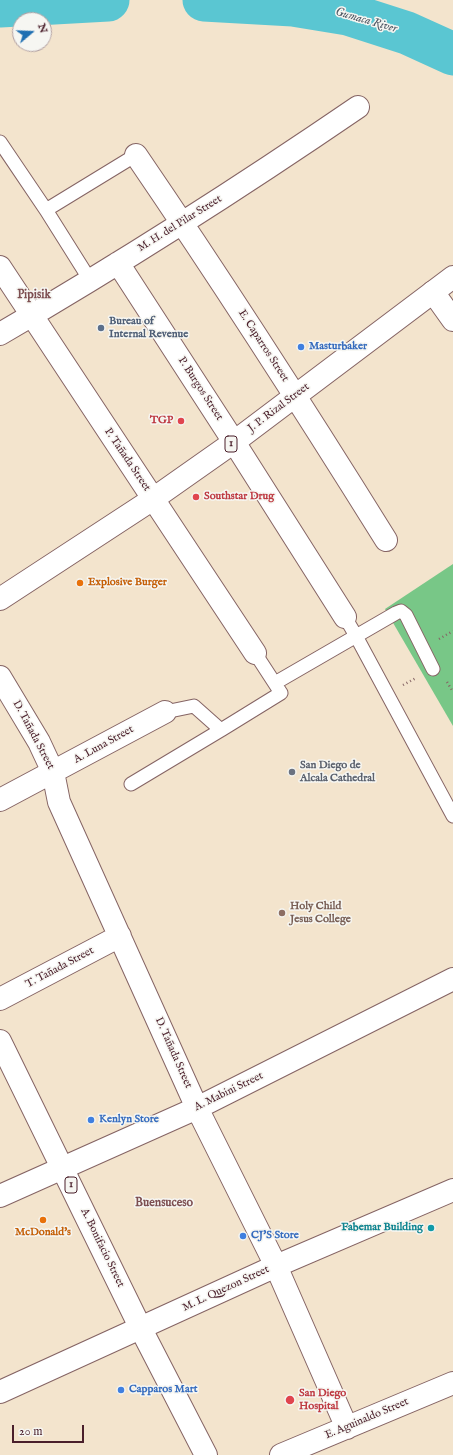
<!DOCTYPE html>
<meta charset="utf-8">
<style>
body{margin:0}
#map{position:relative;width:453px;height:1455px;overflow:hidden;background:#f3e4cd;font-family:"IM FELL English",serif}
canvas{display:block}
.north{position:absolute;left:12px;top:12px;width:40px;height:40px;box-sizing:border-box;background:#f6f6f2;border:1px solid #b1a0a2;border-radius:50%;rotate:71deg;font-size:11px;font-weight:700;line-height:16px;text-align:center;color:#4a1f2b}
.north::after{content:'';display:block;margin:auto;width:14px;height:18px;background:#1f6fb2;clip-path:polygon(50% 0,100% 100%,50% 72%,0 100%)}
.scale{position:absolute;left:12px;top:1425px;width:72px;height:18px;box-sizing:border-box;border:2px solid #4a1f2b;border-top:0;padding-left:5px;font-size:12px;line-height:14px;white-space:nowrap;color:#4a1f2b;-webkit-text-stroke:3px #f6f6f2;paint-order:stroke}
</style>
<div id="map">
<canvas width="453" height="1455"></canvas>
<div class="north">N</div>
<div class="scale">20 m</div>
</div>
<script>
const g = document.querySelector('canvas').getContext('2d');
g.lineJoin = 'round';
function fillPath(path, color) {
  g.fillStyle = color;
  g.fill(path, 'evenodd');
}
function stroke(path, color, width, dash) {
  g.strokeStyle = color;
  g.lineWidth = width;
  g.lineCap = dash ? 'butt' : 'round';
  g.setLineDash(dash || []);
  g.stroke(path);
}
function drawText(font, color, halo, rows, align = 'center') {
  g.font = font + ' "IM FELL English",serif';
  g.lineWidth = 3;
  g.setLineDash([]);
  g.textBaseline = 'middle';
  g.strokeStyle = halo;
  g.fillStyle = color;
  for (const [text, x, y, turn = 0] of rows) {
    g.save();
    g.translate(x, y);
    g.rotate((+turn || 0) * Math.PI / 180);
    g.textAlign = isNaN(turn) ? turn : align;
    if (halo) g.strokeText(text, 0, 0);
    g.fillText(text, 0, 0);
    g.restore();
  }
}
fillPath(new Path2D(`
 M453,564V726L385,609Z`), '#78c787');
stroke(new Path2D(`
 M204,0L293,5L348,14L407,33L453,54
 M0,6L108,0`), '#5ac6d2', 43);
const service = new Path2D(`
 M0,142L46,210L90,280
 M46,210L136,155
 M345,617L356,636L453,816
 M275,683L396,613L401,611L406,615L433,669
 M165,712L194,706L221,730L281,693L255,653
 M131,784L221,730`);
const minor = new Path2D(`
 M136,155C222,281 305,410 386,540
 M118,263L234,442L345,617
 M0,267L255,653
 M433,292L453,320
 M0,334C122,263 241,187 358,107
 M0,677L39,742L53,772L59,802L197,1108L276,1266L347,1428
 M0,800L165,712
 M0,999L120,936
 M0,1196L197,1108L453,979
 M0,1392L276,1266L453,1190
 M281,1455L453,1383`);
const primary = new Path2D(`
 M0,599L153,499L234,442L453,277
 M0,1041L141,1329L206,1455`);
stroke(service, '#856464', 15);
stroke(minor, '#856464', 24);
stroke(primary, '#856464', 24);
stroke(new Path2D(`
 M439,639L453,631
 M447,682L453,692
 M403,685L416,678`), '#856464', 2.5, [1, 3]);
stroke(service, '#fff', 13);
stroke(minor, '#fff', 22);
stroke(primary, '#fff', 22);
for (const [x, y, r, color] of [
 [101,328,4,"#5c6f8a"],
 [301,347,4,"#3f7fe0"],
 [181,421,4,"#e0444e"],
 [196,497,4,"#e0444e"],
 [80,583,4,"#e8710a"],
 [292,772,4,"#6b7280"],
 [282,913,4,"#8d6e63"],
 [91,1120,4,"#3f7fe0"],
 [43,1220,4,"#e8710a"],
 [431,1228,4,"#0f9aa8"],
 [243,1236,4,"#3f7fe0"],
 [121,1390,4,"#3f7fe0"],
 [290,1400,5,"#e0444e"]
]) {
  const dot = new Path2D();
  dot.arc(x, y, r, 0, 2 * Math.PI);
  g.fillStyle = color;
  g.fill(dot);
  stroke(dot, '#f6f6f2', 1.5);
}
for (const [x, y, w] of [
 [231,444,12],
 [71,1185,12]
]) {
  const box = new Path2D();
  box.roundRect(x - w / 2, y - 8, w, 16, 3);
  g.fillStyle = '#f6f6f2';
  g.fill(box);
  stroke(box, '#4a1f2b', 1);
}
drawText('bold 10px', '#4a1f2b', null, [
 ["1",231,444],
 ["1",71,1185]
]);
drawText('11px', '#4a1f2b', '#f6f6f2', [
 ["M. H. del Pilar Street",180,224,-32],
 ["E. Caparros Street",263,346,57],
 ["P. Burgos Street",200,389,57],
 ["J. P. Rizal Street",279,408,-37],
 ["P. Tañada Street",127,460,56],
 ["D. Tañada Street",33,735,62],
 ["A. Luna Street",104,745,-29],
 ["T. Tañada Street",60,968,-28],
 ["D. Tañada Street",173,1053,66],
 ["A. Mabini Street",229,1092,-26],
 ["A. Bonifacio Street",102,1248,64],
 ["M. L. Quezon Street",226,1289,-25],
 ["E. Aguinaldo Street",367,1419,-23]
]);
drawText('bold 11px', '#4e5e75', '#f6f6f2', [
 ["Bureau of",109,322],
 ["Internal Revenue",109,335]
], 'left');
drawText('bold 11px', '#366cbe', '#f6f6f2', [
 ["Masturbaker",309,347],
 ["Kenlyn Store",99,1120],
 ["CJ'S Store",251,1236],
 ["Capparos Mart",129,1390]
], 'left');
drawText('bold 11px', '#be3a42', '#f6f6f2', [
 ["TGP",173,421,"right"],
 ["Southstar Drug",204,497],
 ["San Diego",299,1394],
 ["Hospital",299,1407]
], 'left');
drawText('bold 11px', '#c56008', '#f6f6f2', [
 ["Explosive Burger",88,583],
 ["McDonald's",43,1233,"center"]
], 'left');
drawText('bold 11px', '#5b616d', '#f6f6f2', [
 ["San Diego de",300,766],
 ["Alcala Cathedral",300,779]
], 'left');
drawText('bold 11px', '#785e54', '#f6f6f2', [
 ["Holy Child",290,907],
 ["Jesus College",290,920]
], 'left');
drawText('bold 11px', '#0d838f', '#f6f6f2', [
 ["Fabemar Building",423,1228]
], 'right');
drawText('italic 12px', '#505965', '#f6f6f2', [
 ["Gumaca River",366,21,16]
]);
drawText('bold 12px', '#7d4f51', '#f6f6f2', [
 ["Pipisik",34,296],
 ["Buensuceso",164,1204]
]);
</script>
